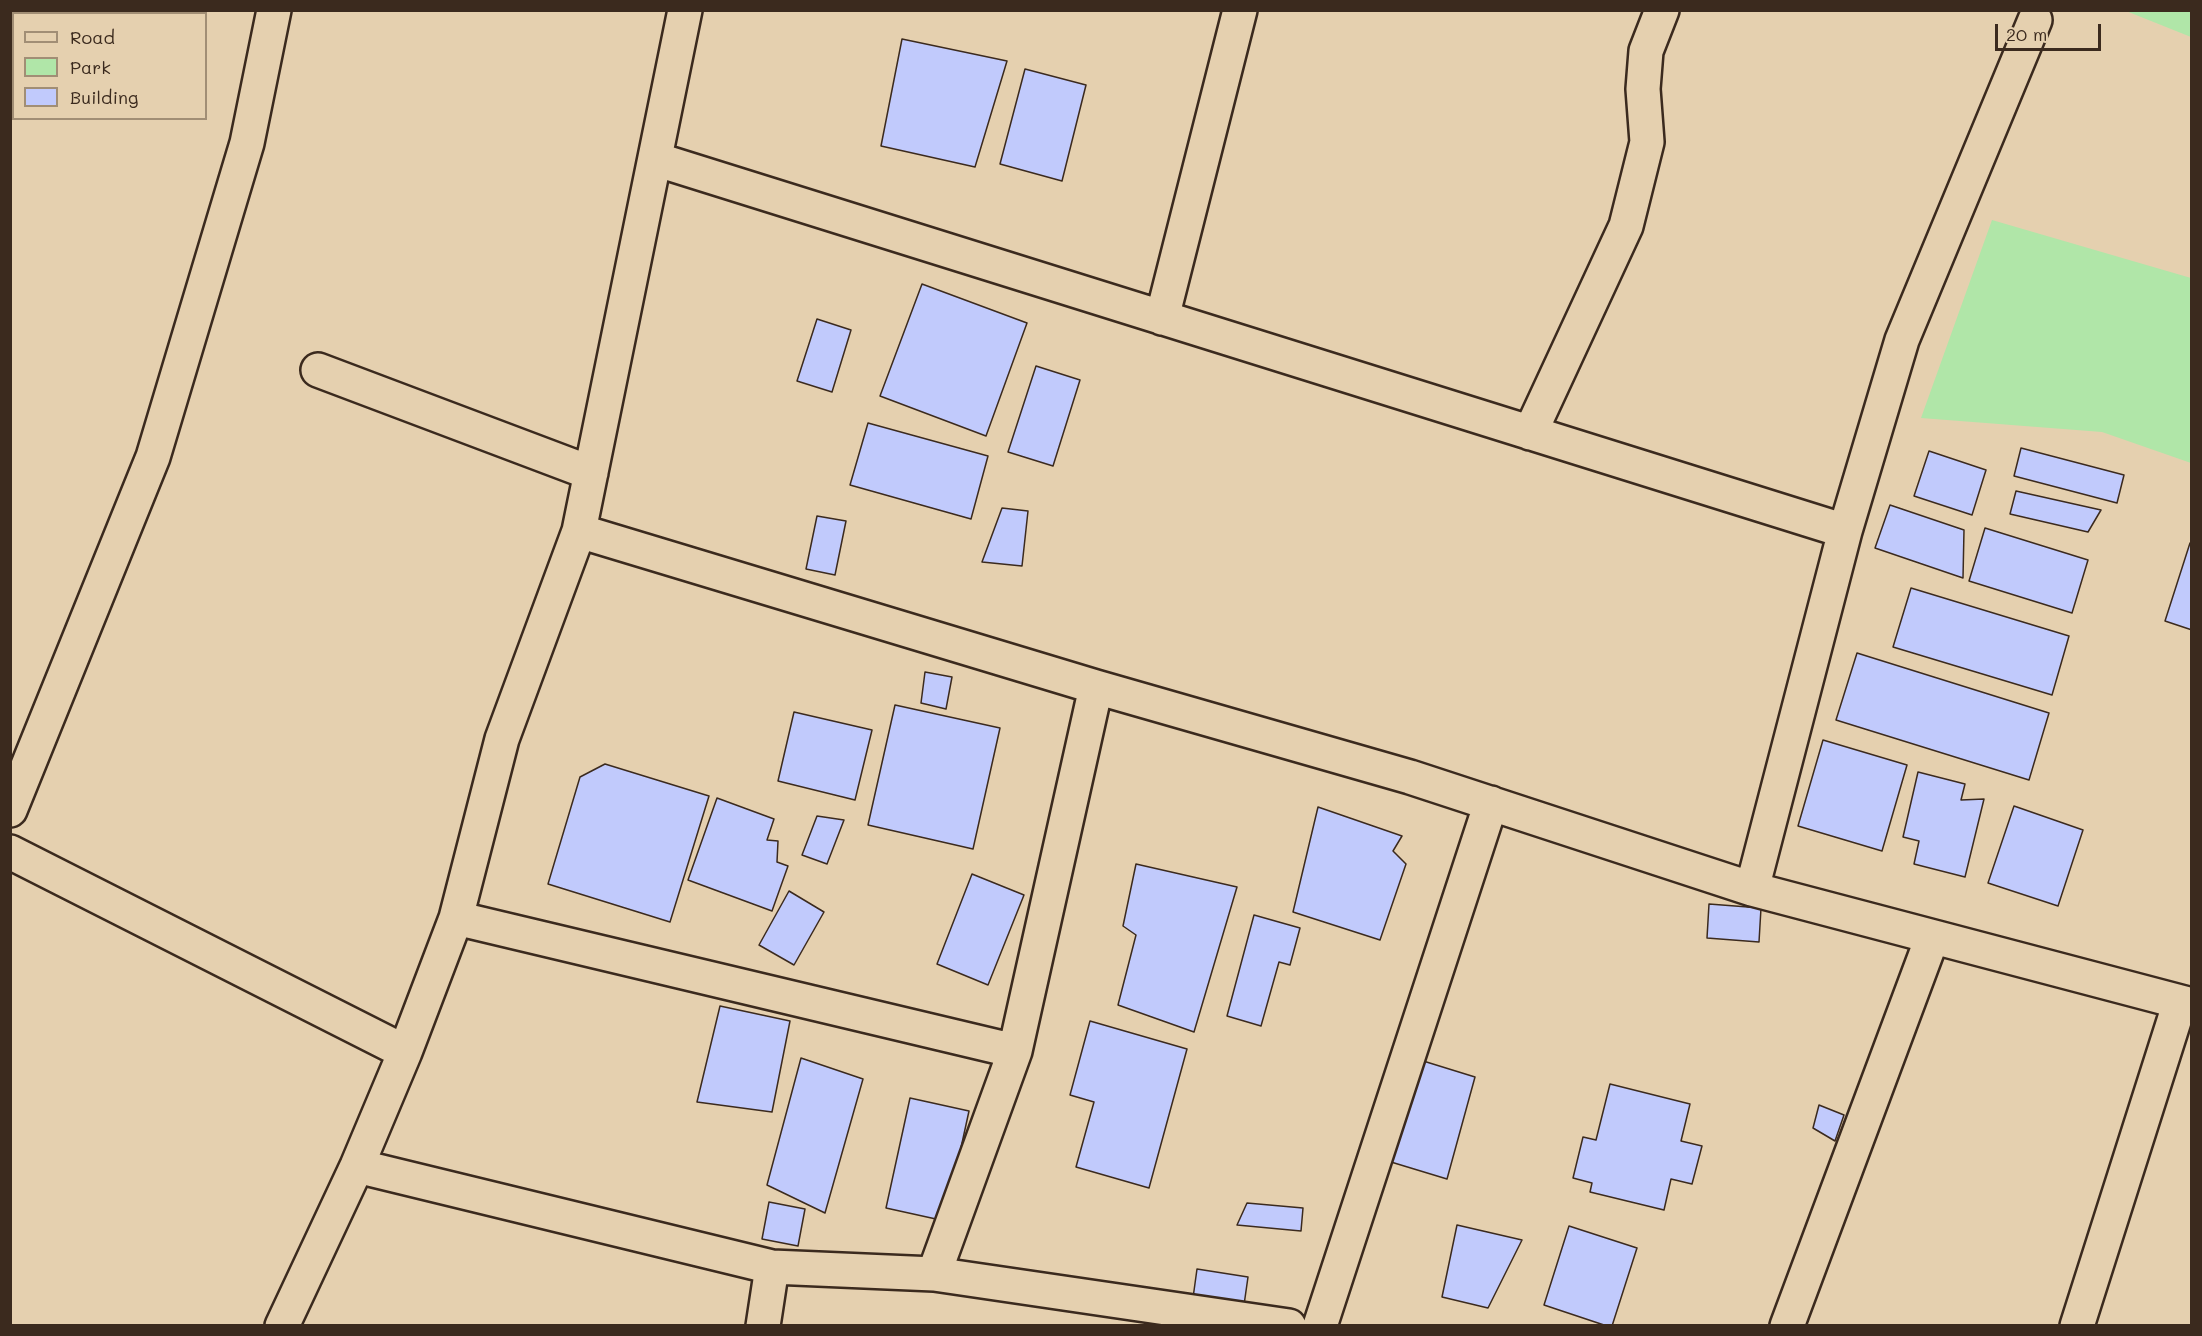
<!DOCTYPE html>
<style>
body{margin:0}
#map{position:relative;width:2202px;height:1336px;overflow:hidden;background:#e5d0af;font-family:Mali,sans-serif}
canvas{display:block}
.frame{position:absolute;inset:0;border:12px solid #3b2a1e;pointer-events:none}
.legend{position:absolute;left:12px;top:12px;width:195px;height:108px;box-sizing:border-box;background:#e5d0af;border:2px solid #a18e75;margin:0;padding:8px 10px;list-style:none;font-size:18px;color:#3b2a1e}
.legend li{display:flex;align-items:center;gap:12px;height:30px}
.legend b{width:30px;border:2px solid #a18e75}
.scale{position:absolute;left:1995px;top:24px;width:106px;height:27px;box-sizing:border-box;border:3px solid #3b2a1e;border-top:0;padding-left:8px;font-size:18px;line-height:21px;white-space:nowrap;color:#3b2a1e;-webkit-text-stroke:4px #e5d0af;paint-order:stroke}
</style>
<div id="map">
<canvas width="2202" height="1336"></canvas>
<div class="frame"></div>
<ul class="legend">
<li><b style="height:8px;background:#e5d0af"></b>Road</li>
<li><b style="height:16px;background:#b0e6a8"></b>Park</li>
<li><b style="height:16px;background:#c1cafc"></b>Building</li>
</ul>
<div class="scale">20 m</div>
</div>
<script>
const g = document.querySelector('canvas').getContext('2d');
g.lineJoin = 'round';
function fillPath(path, color) {
  g.fillStyle = color;
  g.fill(path, 'evenodd');
}
function stroke(path, color, width, dash) {
  g.strokeStyle = color;
  g.lineWidth = width;
  g.lineCap = dash ? 'butt' : 'round';
  g.setLineDash(dash || []);
  g.stroke(path);
}
fillPath(new Path2D(`
 M2126,11H2191V37Z
 M1992,220L2191,278V463L2102,432L1921,418Z`), '#b0e6a8');
const building = new Path2D(`
 M902,39L1007,61L975,167L881,146Z
 M1025,69L1086,85L1062,181L1000,164Z
 M922,284L1027,323L986,436L880,396Z
 M817,319L851,330L832,392L797,381Z
 M1036,366L1080,380L1053,466L1008,452Z
 M868,423L988,456L971,519L850,485Z
 M2021,448L2124,475L2117,503L2014,476Z
 M1929,451L1986,470L1972,515L1914,496Z
 M2016,491L2101,510L2088,532L2010,514Z
 M1890,505L1964,530L1963,578L1875,548Z
 M1002,508L1028,511L1022,566L982,562Z
 M817,516L846,521L835,575L806,569Z
 M1985,528L2088,560L2072,613L1969,581Z
 M2190,543L2192,544V630L2165,621Z
 M1911,588L2069,636L2052,695L1893,647Z
 M1857,653L2049,713L2029,780L1836,720Z
 M925,672L952,677L946,709L921,703Z
 M895,705L1000,728L973,849L868,825Z
 M794,712L872,730L855,800L778,781Z
 M1823,740L1907,765L1882,851L1798,826Z
 M605,764L709,796L670,922L548,884L580,777Z
 M1918,772L1965,784L1961,800L1984,799L1965,877L1914,864L1919,841L1903,837Z
 M717,798L774,819L767,840L778,841L777,862L788,866L772,911L688,880Z
 M2014,806L2083,830L2058,906L1988,883Z
 M1318,807L1402,836L1393,851L1406,864L1380,940L1293,912Z
 M817,816L844,820L827,864L802,855Z
 M1136,864L1237,887L1194,1032L1118,1005L1136,935L1123,926Z
 M972,874L1024,895L988,985L937,964Z
 M789,891L824,912L794,965L759,945Z
 M1709,904L1761,908L1759,942L1707,938Z
 M1254,915L1300,928L1290,965L1279,962L1261,1026L1227,1016Z
 M720,1006L790,1021L772,1112L697,1102Z
 M1090,1021L1187,1049L1149,1188L1076,1167L1094,1102L1070,1095Z
 M801,1058L863,1079L825,1213L767,1185Z
 M1420,1060L1475,1077L1447,1179L1391,1162Z
 M1610,1084L1690,1104L1681,1141L1702,1146L1692,1184L1671,1179L1664,1210L1590,1192L1592,1183L1573,1178L1583,1137L1596,1140Z
 M910,1098L969,1111L945,1221L886,1208Z
 M1819,1105L1844,1115L1835,1141L1813,1128Z
 M769,1202L805,1209L798,1246L762,1239Z
 M1247,1203L1303,1208L1301,1231L1237,1225Z
 M1457,1225L1522,1240L1488,1308L1442,1297Z
 M1569,1226L1637,1248L1612,1326H1607L1544,1305Z
 M1197,1269L1248,1277L1244,1305L1193,1298Z`);
fillPath(building, '#c1cafc');
stroke(building, '#3b2a1e', 1.5);
const minor = new Path2D(`
 M655,159L1845,531
 M1162,318L1240,10
 M318,370L591,473
 M1530,433L1626,226L1647,142L1643,89L1646,51L1662,10
 M579,531L1096,687L1410,777L1752,889L2192,1005
 M10,810L153,457L247,143L274,10
 M10,852L405,1052
 M1752,889L1845,531L1902,340L2035,20
 M456,918L1015,1051
 M357,1166L772,1267L934,1274L1289,1326
 M934,1274L1015,1051L1096,687
 M282,1326L357,1166L405,1052L456,918L502,739L579,531L685,10
 M763,1326L772,1267
 M1320,1326L1491,803
 M1787,1326L1932,938
 M2077,1326L2180,1002`);
stroke(minor, '#3b2a1e', 38);
stroke(minor, '#e5d0af', 33);
</script>
